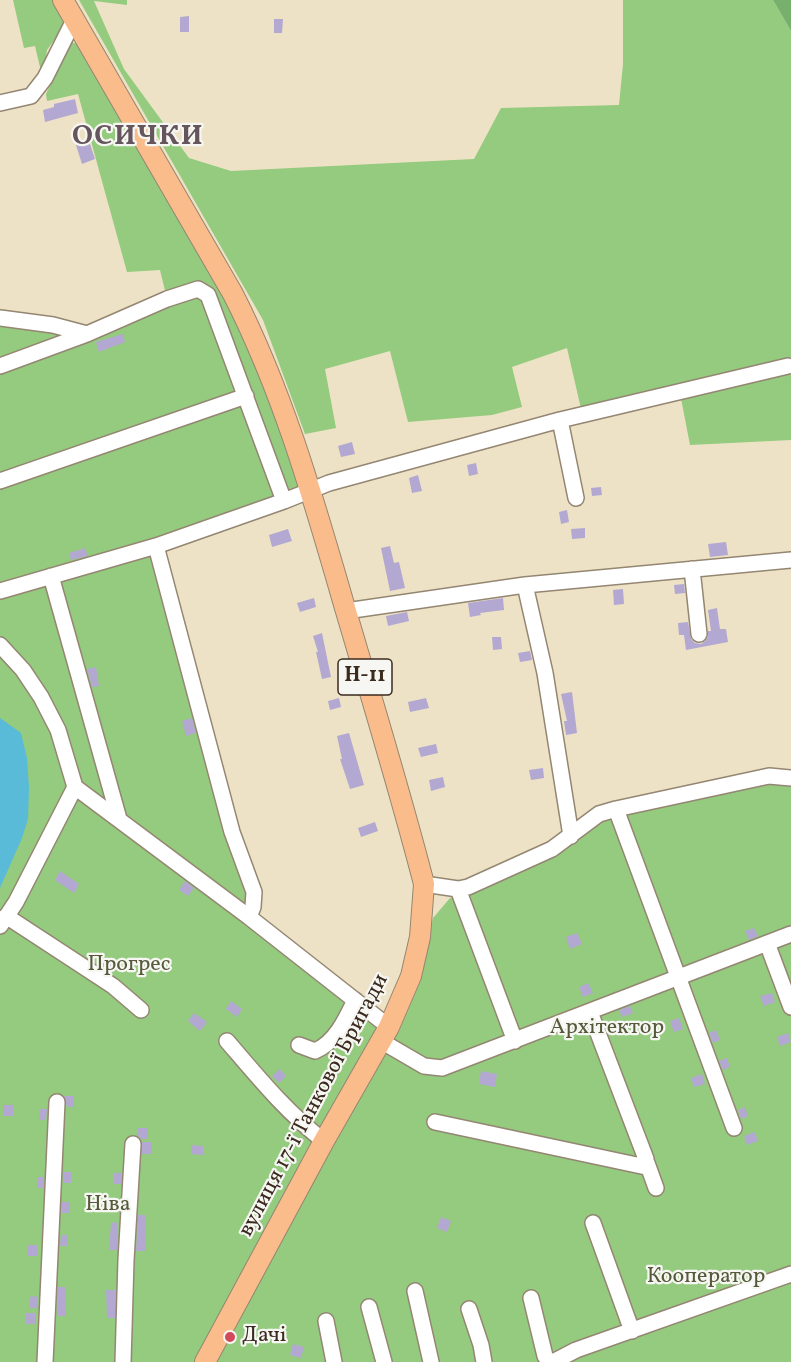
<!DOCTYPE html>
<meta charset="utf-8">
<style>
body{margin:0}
canvas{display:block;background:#ede2c5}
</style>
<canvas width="791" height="1362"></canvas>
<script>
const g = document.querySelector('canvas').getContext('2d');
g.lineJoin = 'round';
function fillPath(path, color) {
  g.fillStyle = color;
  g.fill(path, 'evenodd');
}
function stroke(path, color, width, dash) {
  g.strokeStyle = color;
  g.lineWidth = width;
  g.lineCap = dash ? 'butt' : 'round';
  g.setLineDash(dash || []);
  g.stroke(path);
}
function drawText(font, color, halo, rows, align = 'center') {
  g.font = font + ' Vollkorn,serif';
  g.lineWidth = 4.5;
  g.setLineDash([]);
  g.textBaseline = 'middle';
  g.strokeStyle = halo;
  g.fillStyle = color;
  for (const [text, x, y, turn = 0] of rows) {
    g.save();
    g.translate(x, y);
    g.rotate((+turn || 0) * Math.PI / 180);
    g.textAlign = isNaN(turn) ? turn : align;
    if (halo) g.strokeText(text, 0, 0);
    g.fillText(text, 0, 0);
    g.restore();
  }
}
fillPath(new Path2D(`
 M13,0H54L67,22L47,50L43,80L35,46L24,48Z
 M79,0H127V5L94,1L124,69L189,158L231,171L474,159L501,108L619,105L623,64V0H773L791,31V440L690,445L679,388L582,413L567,348L512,367L522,407L492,415L408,422L390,351L325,369L336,428L305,434L263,320Z
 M70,42L79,44L245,332L302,491L156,546L254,892L249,917L384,1021L316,1141L196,1362H0V318L87,334L167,299L160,270L127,272L78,94L47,101L46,94Z
 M771,780L791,782V1362H213L330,1145L399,1031L420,982L433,918L450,898L471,891L599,819Z`), '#94cb7e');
fillPath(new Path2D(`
 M773,0H791V31Z`), '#77af6d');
fillPath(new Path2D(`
 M0,718L21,733L27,758L29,788L28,819L22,838L0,888Z`), '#59bbd7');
fillPath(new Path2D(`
 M189,16V32H180V17Z
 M274,19H283L282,33H274Z
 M75,99L78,113L45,122L43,110L54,107V104Z
 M89,141L95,159L82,164L76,145Z
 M123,334L125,342L99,352L96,342Z
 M352,442L355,454L341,457L338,446Z
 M476,463L478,474L469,476L467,465Z
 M418,475L422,491L412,493L409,478Z
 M601,487L602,495L592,496L591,488Z
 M567,510L569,522L561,524L559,512Z
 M585,528V538L572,539L571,529Z
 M288,529L292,541L272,547L269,535Z
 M726,542L728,555L710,557L708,544Z
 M390,546L394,563L399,562L405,588L390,591L381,548Z
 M85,548L88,556L71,560L69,553Z
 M684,584L685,593L675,594L674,585Z
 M623,589L624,604L614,605L613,590Z
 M314,598L316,607L300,612L297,603Z
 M503,598L504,610L480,613L481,615L470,617L468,603Z
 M717,608L720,629H726L728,642L686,650L684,635H679L678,623L688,622L691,639L695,643L701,644L705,641L708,637V631H711L708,610Z
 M407,612L409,621L388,626L386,616Z
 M322,633L331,677L322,679L316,652H318L313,636Z
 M492,637H501L502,649L493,650Z
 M530,651L532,660L520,662L518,653Z
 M96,667L99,686L92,687L87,669Z
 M572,692L577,733L566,735L564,721H567L561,694Z
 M339,698L341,707L330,710L328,701Z
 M426,698L429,708L410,712L408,702Z
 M192,718L196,733L186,736L182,721Z
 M349,733L364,785L350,789L340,759H342L337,736Z
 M436,744L438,753L421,757L418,748Z
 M543,768L544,778L531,780L529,770Z
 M443,777L445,787L431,791L429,780Z
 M375,822L378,831L361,837L358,828Z
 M60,871L79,884L74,893L55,880Z
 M185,881L194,888L188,896L179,890Z
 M754,928L758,936L749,940L745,931Z
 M577,933L582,944L570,949L566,937Z
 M111,958L118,964L111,973L103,967Z
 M588,983L593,993L583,997L579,987Z
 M772,993L775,1002L764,1006L760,996Z
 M231,1001L242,1009L237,1017L226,1009Z
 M630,1006L633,1013L622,1017L619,1010Z
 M194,1013L207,1022L200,1031L188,1021Z
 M679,1018L683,1029L674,1032L670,1021Z
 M716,1030L720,1040L713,1043L709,1033Z
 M788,1033L791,1042L780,1046L777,1037Z
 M727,1058L730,1067L723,1070L719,1061Z
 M280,1069L286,1076L279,1083L272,1076Z
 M481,1071L497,1074L495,1087L479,1084Z
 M702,1074L705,1084L694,1087L691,1078Z
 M64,1096H74V1107H67Z
 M3,1105H13V1116H3Z
 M745,1107L748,1116L741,1119L738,1110Z
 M39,1109H47L46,1120H39Z
 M137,1128H148V1139H141L137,1135Z
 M755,1132L758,1141L747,1145L744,1136Z
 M142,1142H152V1154H142Z
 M191,1145L203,1146V1155L191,1154Z
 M64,1172H71V1183H63Z
 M114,1173H121V1184H114Z
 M37,1177H44L43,1188H37Z
 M62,1202H70V1213H62Z
 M138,1215H145L146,1251H136Z
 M441,1217L451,1221L447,1232L437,1228Z
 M118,1222L117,1250H109L111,1223Z
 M61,1235H68V1246H60Z
 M27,1245H38V1256H28Z
 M58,1287H66V1316H57Z
 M106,1290H115V1318H107Z
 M38,1296V1308H30V1297Z
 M26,1313H36V1324H26Z
 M293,1344L304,1347L301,1358L290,1355Z`), '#b3a8d2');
const minor = new Path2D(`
 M0,103L31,96L45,78L74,20
 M0,318L53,325L87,334
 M0,366L87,334L167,299L198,289L208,295L284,501
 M560,420L576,498
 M0,481L246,396
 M156,546L232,832L254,892L253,907L249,917
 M692,569L699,634
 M51,576L119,819
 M525,585L545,673L571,836
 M0,591L156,546L284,501L329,483L560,420L788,366
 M346,611L525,585L791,560
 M0,645L23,670L41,697L58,730L75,787L249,917L389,1027
 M616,809L734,1128
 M424,884L458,889L468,887L552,849L599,814L616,809L769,776L791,778
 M458,889L515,1041
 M6,916L113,986L141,1010
 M0,926L16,902L75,787
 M767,943L791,1007
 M227,1041C257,1076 287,1113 324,1141
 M381,1041L424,1066L442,1068L791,934
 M299,1045L315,1051C335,1043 346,1019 355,1000
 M435,1122L646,1167V1159L590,1012
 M647,1163L656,1188
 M593,1223L632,1331
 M415,1291L431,1362
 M531,1298L545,1356L549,1362
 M369,1307L384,1362
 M469,1309L481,1345L484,1362
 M326,1321L334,1362
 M45,1362L57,1102
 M123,1362L126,1260L133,1144
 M553,1362L576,1350L791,1274`);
const major = new Path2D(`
 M63,0L233,294C284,394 314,501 345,608C372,700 400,791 424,884L420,937L411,976L389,1027L324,1141L205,1362`);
stroke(minor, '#948672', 18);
stroke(major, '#948672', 22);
stroke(minor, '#fff', 15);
stroke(major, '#fabc8b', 20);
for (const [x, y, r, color] of [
 [230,1337,6,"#d1495b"]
]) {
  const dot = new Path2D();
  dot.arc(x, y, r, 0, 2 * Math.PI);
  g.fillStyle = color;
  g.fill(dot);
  stroke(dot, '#f6f6f2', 2);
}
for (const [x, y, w] of [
 [365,677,54]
]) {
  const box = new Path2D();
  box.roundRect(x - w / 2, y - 18, w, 36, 4.5);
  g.fillStyle = '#f6f6f2';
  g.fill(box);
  stroke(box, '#3b2a1e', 1.5);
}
drawText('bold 21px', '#3b2a1e', null, [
 ["Н-11",365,677]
]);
drawText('22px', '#565a3b', '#f6f6f2', [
 ["Прогрес",129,966],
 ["Архітектор",607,1029],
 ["Ніва",108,1206],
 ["Кооператор",706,1278]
]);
drawText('22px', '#3b2a1e', '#f6f6f2', [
 ["вулиця 17-ї Танкової Бригади",315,1106,-62]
]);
drawText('22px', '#3b2a1e', '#f6f6f2', [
 ["Дачі",242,1337]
], 'left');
g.letterSpacing = '1.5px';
drawText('bold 28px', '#65565d', '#f6f6f2', [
 ["ОСИЧКИ",138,139]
]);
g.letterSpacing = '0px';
</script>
